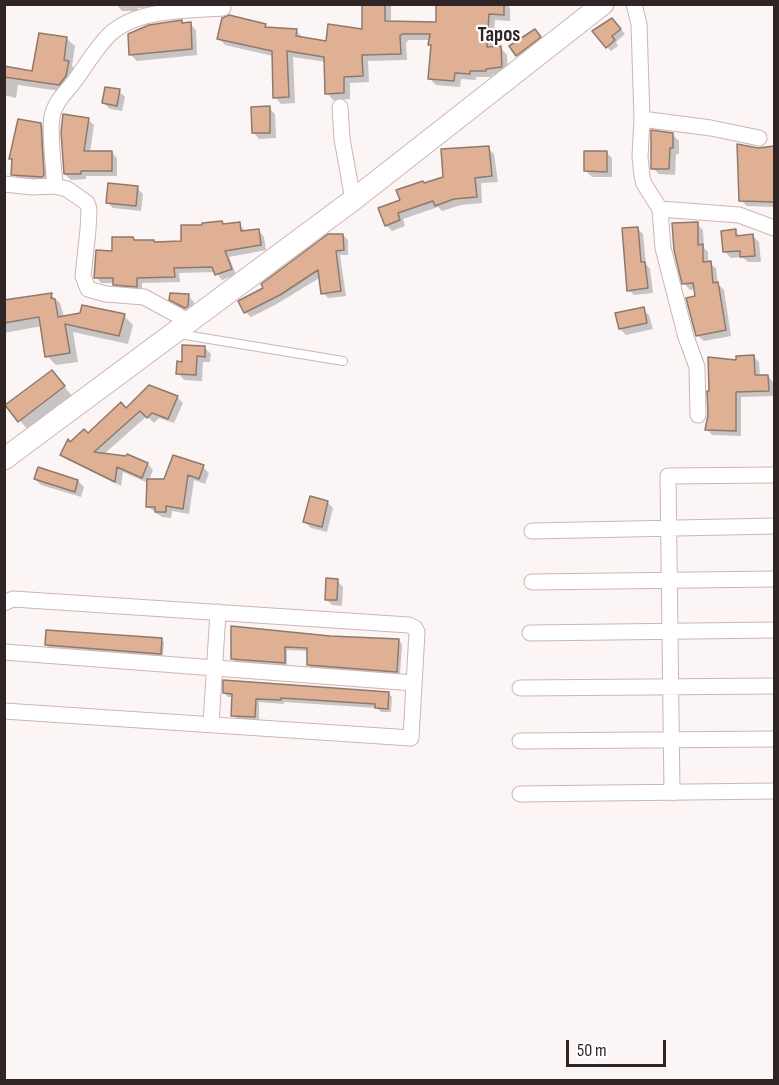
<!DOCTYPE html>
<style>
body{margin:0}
#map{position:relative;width:779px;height:1085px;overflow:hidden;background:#fbf5f5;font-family:"Sofia Sans Condensed",sans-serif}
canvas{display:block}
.frame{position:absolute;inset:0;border:6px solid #302524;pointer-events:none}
.scale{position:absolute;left:566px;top:1040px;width:100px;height:27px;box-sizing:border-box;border:3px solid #302524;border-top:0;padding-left:8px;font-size:18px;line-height:21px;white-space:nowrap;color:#302524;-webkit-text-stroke:4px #fff;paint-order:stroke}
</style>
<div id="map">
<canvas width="779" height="1085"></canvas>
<div class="frame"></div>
<div class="scale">50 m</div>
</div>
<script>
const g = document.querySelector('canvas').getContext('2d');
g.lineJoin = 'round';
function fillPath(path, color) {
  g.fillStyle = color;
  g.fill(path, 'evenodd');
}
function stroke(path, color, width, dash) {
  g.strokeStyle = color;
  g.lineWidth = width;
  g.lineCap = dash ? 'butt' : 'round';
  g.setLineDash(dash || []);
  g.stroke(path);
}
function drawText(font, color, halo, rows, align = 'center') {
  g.font = font + ' "Sofia Sans Condensed",sans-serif';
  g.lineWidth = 4.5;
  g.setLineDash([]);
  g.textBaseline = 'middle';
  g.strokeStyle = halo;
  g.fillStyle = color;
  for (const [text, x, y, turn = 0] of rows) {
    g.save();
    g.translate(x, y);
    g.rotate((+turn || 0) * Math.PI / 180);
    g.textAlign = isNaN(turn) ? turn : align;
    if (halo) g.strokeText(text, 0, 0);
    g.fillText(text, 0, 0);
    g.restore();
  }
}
fillPath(new Path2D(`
 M116,4H187V6L138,8V11H122Z
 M364,4H391V22L438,23L442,4H507L510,8V21L495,20L493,48H501L507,55L508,73L492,75V77H476V80L461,79L460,87L436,85L430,79L433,47L429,44L430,40H409L406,43L407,60L368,61L369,82L350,83V99L333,100L327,93L326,62L293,57L295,103L281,104L275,97L273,56L225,45L219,38L265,26L268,28L296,30L303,38L327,42L363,30Z
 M181,22L184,24H190L196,30L197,55L137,61L131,55Z
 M617,25L625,34L616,42L618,46L611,51L607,47Z
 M535,31L544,42L522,60L517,55Z
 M67,39L75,46L72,66L76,70L67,92L18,85L16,98L4,95V68L33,72Z
 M119,91L125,97L122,111L110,109L104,103Z
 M269,108L275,114L276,138L259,139L253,132Z
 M88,120L94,125L90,152H111L117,158V176H86V179L71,180L65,174Z
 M41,125L47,131L50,182L19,180L13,174L14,161L11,159Z
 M672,134L679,141V154H676L675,175L659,174L653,168Z
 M488,148L494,154L498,182L481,183L482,203L461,205L442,211L438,207L403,219L405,226L392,231L386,225L402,201L425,185L444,178Z
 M774,148V207L747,206L741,200L761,149Z
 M606,152L612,158V177H592L586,171Z
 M137,188L143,194L141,211L113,208L107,202Z
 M222,223L224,225L239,224L246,232L259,231L264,237L266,250L229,257L236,275L222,280L216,272L179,273L180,282L142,283V292L121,290L114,283H101L96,277L114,252L133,239L136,242L155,244L182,243L204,226Z
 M697,224L703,230L704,248L708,252V263L716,268L718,284L724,290L731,336L704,341L697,335L695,289L690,290L684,283Z
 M637,228L643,234L646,264L650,269L653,293L634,295L629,290Z
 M735,231L741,237L753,236L759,242L761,262H748L742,257L731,258L725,252Z
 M343,235L348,240V255H340L346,296L328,298L323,293L321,277L275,305L251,317L245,312L265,289Z
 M51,295L60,303L64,317L81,314L124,316L133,325L128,344L73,332L78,362L56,365L47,356L42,326L4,333V302Z
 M188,296L194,302L192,314L177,306L171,299Z
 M643,309L649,315L653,329L626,335L620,329Z
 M205,348L211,354L210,362H203L202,381L184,380L178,373L183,363Z
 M753,356L759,362L760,377L768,376L773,382L774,396L741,397V436L712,435L707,429L711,393L738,361Z
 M52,372L73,397L29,431L7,406Z
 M177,397L183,403L174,423L159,418L154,423L147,416L103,455L127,458L128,456L148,464L153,470L149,480L166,481L203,467L209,473L205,484L194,480L189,514L172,511L171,518L162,517L147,506L148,483L123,472L121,486L68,460L62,454L70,444L88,435L127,410Z
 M35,479L78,481L84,487L81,497L41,485Z
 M327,502L333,508L327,532L311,528L305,522Z
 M337,581L343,587L342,606L332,605L326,599Z
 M233,627L330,637L399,641L402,644L400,674L311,668L308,664L309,651L287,650V666L236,662L233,659Z
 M161,640L164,642L163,656L49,647L46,645Z
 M224,693H388L392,697L391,712H381L377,708L284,702V704L259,702V720L237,719L233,715V697H228Z`), '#0003');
const building = new Path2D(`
 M362,4H385V21L436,22V4H504V15L489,14L487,47L501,46L502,67L486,69V71H470V74L455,73L454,81L428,79L431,45H428L430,34H402L400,36L401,54L362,55L363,76L344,77V93L325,94L324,57L287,51L289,97L273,98L272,51L217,39L222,18L229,15L266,24L265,27L297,29L296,36L326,41L328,24L362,29Z
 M612,18L621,29L612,36L615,40L606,48L592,31Z
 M182,20V23L191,22L192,49L129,55L128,34L149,25Z
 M535,29L541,37L516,56L509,46Z
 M39,33L67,37L64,60L69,61L66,76L59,85L4,77V66L32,71Z
 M105,87L120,89L117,106L102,103Z
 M270,106V133H252L251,107Z
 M63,114L89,118L84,151H112V171H81V174H64L61,132Z
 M18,119L41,123L44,175L42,177L11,175L12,159H9Z
 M651,130L673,133V148H670L669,169H651Z
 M737,144L758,148L774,146V202L739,201Z
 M489,146L492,176L475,178L477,197L454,199L435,206L433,201L398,213L400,220L385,226L378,208L400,200L396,190L423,181L424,183L443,177L441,149Z
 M584,151H607V172L584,171Z
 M108,183L138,186L136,206L106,203Z
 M222,221L223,224L240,222L241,231L259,229L261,245L225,251L232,269L215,275L212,267L174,268L175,277L137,278V287L113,285V278H94L96,250L112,251V237H133L134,240H154V242L181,241V225H202V223Z
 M698,222V245L703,244V262L711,261L713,283L718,282L726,330L696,336L686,298L695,296L693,283L682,284L674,250L672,223Z
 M638,227L641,262H645L648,288L627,291L622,228Z
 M736,229V236L753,234L755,256L740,257V251L723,252L721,231Z
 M328,234H343L344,250L336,251L341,291L321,294L318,270L280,295L244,313L238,301L263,288L261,284Z
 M52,293L51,298L55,299L58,317L80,313L82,305L125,314L119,336L65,324L70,353L45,357L39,317L4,323V300Z
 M170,293L189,294L188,306L185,308L169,300Z
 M644,307L647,323L619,329L615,313Z
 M182,345L205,346V357L197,356L196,375L176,374L177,361L182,362Z
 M754,355L755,375H768L769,391L736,392V431L705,430L708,415L707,391H709L708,357L736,360V356Z
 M52,370L65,386L18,422L5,405Z
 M149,385L178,396L168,419L152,413L147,418L140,411L94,452L126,456L127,454L148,463L142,478L117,467L115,482L60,455L68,439L70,442L84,429L88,433L121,402L126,408Z
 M173,455L204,465L199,479L188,475L183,509L166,506V512H155V507H146L147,479H164Z
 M38,467L78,480L75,492L34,479Z
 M310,496L328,501L322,527L303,522Z
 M326,578L338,579L337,600H325Z
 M231,626L330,636L399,639L397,672L307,665V648L285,647V663L231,659Z
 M46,630L162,638L161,654L45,645Z
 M223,680L389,692L388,709L375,708V704L281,698V700L256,699L255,717L231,716L232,694L223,693Z`);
fillPath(building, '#dfb093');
stroke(building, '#8f796d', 1.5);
const lane = new Path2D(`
 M179,334L343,361`);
const street = new Path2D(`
 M634,4L639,24L642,119L640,157L642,176L644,184L660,209L663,248L686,337L697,367L698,415
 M340,107L342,139L353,200
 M642,119L711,128L759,138
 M4,184L33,187L55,186L67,189L87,203L89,209L88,230L83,276L88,289L106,294L144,297L190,322
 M55,186C54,170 49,132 52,117C55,100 67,92 76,79C87,64 96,48 109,35C135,9 188,10 223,8
 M660,209L739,215L774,228
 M532,531L774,526
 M532,582L774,579
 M4,603L13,599L409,625L415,628L417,632L411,738L4,711
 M530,633L774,630
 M4,652L414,683
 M520,688L774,686
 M211,724L218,612
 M520,741L774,739
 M672,793L668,476L774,475
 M520,794L774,791`);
const secondary = new Path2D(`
 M4,459L353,200L603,4`);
stroke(lane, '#d0b4b3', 10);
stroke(street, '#d0b4b3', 17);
stroke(secondary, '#d0b4b3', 23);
stroke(lane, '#fff', 8);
stroke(street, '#fff', 15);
stroke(secondary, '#fff', 21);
drawText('bold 21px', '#302524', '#fff', [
 ["Tapos",499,36]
]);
</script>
